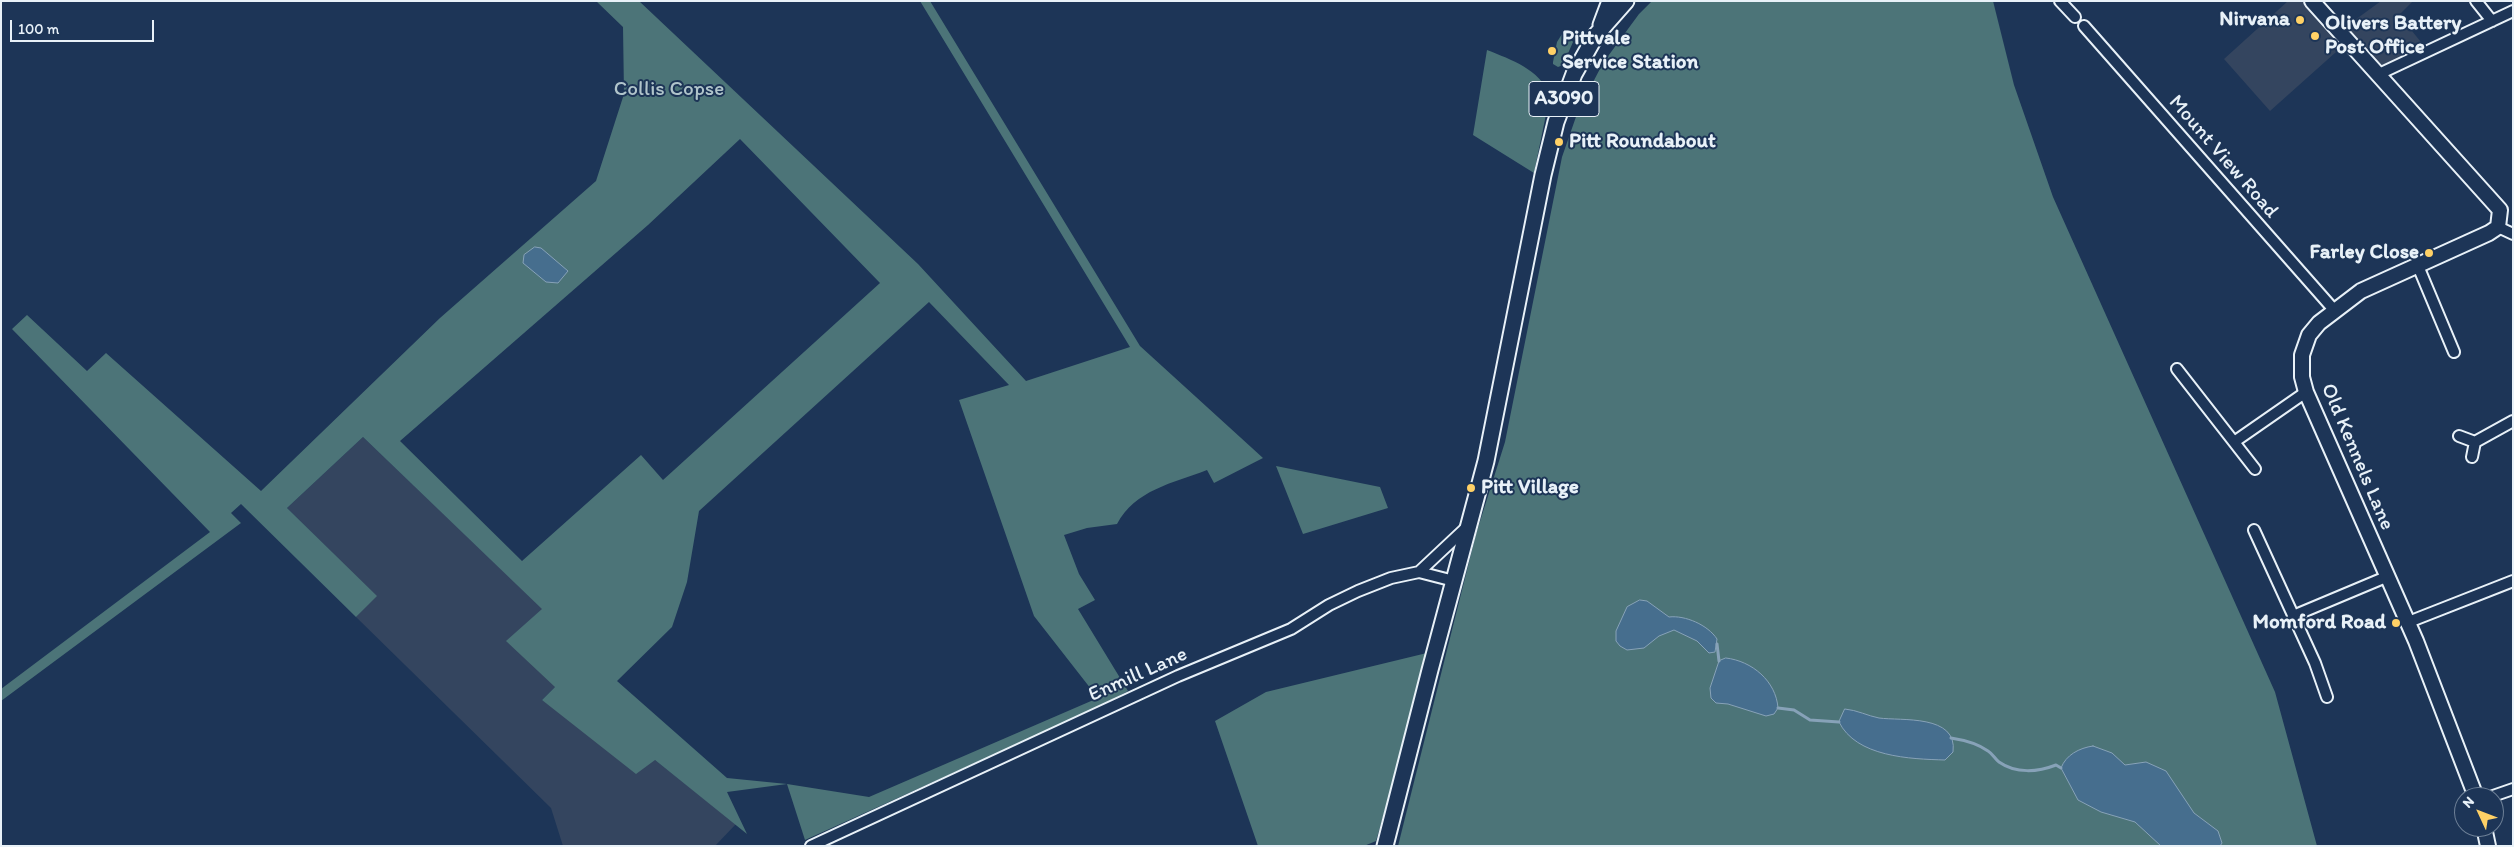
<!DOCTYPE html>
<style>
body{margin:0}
#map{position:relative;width:2514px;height:847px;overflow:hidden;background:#1d3557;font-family:Itim,sans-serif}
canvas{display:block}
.frame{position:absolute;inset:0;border:2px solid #e8f1f8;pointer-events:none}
.north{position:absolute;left:2454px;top:787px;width:50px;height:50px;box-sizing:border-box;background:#1d3557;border:1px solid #6e8097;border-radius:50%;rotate:313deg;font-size:14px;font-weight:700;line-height:20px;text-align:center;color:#e8f1f8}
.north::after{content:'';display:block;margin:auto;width:18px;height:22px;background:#ffd166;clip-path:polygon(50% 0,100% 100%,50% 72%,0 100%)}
.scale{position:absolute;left:10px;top:20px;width:144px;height:22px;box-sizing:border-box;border:2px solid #e8f1f8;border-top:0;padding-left:6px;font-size:15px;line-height:18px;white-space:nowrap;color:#e8f1f8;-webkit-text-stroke:4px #1d3557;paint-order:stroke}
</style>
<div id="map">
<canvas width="2514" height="847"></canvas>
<div class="frame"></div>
<div class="north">N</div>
<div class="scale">100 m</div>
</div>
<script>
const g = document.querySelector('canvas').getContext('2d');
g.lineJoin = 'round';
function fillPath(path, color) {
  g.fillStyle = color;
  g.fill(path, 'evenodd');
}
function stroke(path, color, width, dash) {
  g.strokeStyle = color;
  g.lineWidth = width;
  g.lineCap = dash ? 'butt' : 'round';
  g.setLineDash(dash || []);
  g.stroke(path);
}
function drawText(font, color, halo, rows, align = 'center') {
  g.font = font + ' Itim,sans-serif';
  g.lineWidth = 4;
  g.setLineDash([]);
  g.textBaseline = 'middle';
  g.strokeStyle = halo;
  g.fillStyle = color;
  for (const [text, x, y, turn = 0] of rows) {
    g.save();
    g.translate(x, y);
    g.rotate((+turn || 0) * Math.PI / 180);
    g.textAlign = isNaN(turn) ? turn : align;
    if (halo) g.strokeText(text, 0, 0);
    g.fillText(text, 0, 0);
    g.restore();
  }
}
fillPath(new Path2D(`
 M2288,1H2306L2345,44L2270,111L2224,59Z
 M2381,1H2413L2399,15L2425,47L2381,66H2377L2344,28Z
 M363,437L543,609L555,687L542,700L655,760L736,824L715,846H563L551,808L356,617L376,596L287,508Z`), '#34455f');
fillPath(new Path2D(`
 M596,1H639L918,264L1026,381L1130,347L920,1H930L1140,346L1263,458L1214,483L1207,470C1173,483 1135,490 1117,524L1087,528L1064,535L1079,574L1095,600L1078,609L1128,691L1103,705L805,840L787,784L727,792L747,834L655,760L636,774L542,700L555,687L506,641L542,609L363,437L287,508L377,596L356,617L241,504L231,513L241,523L1,701V689L210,532L12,329L27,315L87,371L106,353L261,491L440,318L596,181L624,94L623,27ZM740,139L880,283L663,480L641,455L522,561L400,441L648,225ZM929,302L1009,385L959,400L1034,616L1098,698L869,797L787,784L727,778L617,681L672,627L687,582L699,511Z
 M1652,1H1993L2014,85L2053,197L2275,692L2317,846H1398L1476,534L1505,442L1562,157L1578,111L1603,63L1639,14Z
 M1562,34L1569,36L1573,42L1563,65L1558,67L1553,64V62L1557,42Z
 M1487,50C1512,60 1539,69 1550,95L1534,173L1473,135Z
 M1276,466L1380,487L1388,508L1303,534Z
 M1431,652L1376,841L1364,846H1258L1215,721L1266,692Z`), '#4c7478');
const water = new Path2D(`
 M535,247L541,248L568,271L558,283L546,282L523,263L524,255Z
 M1640,600L1647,601L1669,617C1685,615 1708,625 1717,639L1715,652L1709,653L1697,641L1674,630L1659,636L1644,648L1627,650L1620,646L1616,641V631L1627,607Z
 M1726,658C1752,661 1776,681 1778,708L1774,714L1766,716L1728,704L1716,703L1711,698L1710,688L1719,661Z
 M1845,709C1857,710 1868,716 1879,718C1901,721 1958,714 1953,752L1945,760C1910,759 1856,757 1839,722Z
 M2093,746L2112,753L2125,765L2146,762L2166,771L2194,813L2218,831L2222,843L2220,846H2161L2135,822L2101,812L2078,800L2061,768C2066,755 2079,748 2093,746Z`);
fillPath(water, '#466e8e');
stroke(water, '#87a2b8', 1);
stroke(new Path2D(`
 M1717,644L1719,661
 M1778,708L1794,710L1810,720L1839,722
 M1951,738C1964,740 1977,743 1988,751C1993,754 1995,759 1999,762C2016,774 2038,772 2056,765L2061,768`), '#87a2b8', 3);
const street = new Path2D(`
 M2060,1L2075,17
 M2476,1L2492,21
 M2084,26L2335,311
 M2379,74L2513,11
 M2498,227L2513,234
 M2418,266L2454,352
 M2177,369L2255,469
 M2459,436L2475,442L2513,421
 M2234,442L2306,392
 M2472,457L2475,442
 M2254,530L2315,663L2327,697
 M1419,572L1454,581
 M2293,616L2386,577
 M2406,623L2513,581
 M2490,797L2513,789
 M811,846L1178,676L1291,629L1329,605L1358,591L1391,578L1419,572L1467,527`);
const secondary = new Path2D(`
 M2312,1L2500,210L2498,227L2489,233L2361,291L2319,323L2309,335L2302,355V377L2306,392L2416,641L2476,797
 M2484,827L2488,846`);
const primary = new Path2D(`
 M1601,25L1610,1
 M1385,846L1430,670L1486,461L1543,175L1556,122L1574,74L1596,35L1626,1`);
stroke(street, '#e8f1f8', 14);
stroke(secondary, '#e8f1f8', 18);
stroke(primary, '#e8f1f8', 19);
stroke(street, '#1d3557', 10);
stroke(secondary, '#1d3557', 14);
stroke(primary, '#1d3557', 15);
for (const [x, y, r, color] of [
 [2300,20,5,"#ffd166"],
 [2315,36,5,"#ffd166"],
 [1552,51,5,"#ffd166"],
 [1559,142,5,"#ffd166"],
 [2429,253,5,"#ffd166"],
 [1471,488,5,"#ffd166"],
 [2396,623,5,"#ffd166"]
]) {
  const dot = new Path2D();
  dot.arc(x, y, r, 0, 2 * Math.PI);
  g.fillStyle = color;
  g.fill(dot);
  stroke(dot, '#1d3557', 2);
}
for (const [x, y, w] of [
 [1564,99,70]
]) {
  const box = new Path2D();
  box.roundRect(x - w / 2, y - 17.5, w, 35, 4);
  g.fillStyle = '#1d3557';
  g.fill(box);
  stroke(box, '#e8f1f8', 1);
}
drawText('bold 20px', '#e8f1f8', null, [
 ["A3090",1564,99]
]);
drawText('bold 21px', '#e8f1f8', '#1d3557', [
 ["Nirvana",2290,20,"right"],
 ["Olivers Battery",2325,24],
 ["Post Office",2325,48],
 ["Pittvale",1562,39],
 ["Service Station",1562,63],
 ["Pitt Roundabout",1569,142],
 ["Farley Close",2419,253,"right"],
 ["Pitt Village",1481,488],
 ["Momford Road",2386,623,"right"]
], 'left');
drawText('21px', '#b1c5cb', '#1d3557', [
 ["Collis Copse",669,90]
]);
drawText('21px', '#e8f1f8', '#1d3557', [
 ["Mount View Road",2223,157,49],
 ["Old Kennels Lane",2357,457,67],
 ["Enmill Lane",1138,675,-24]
]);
</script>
